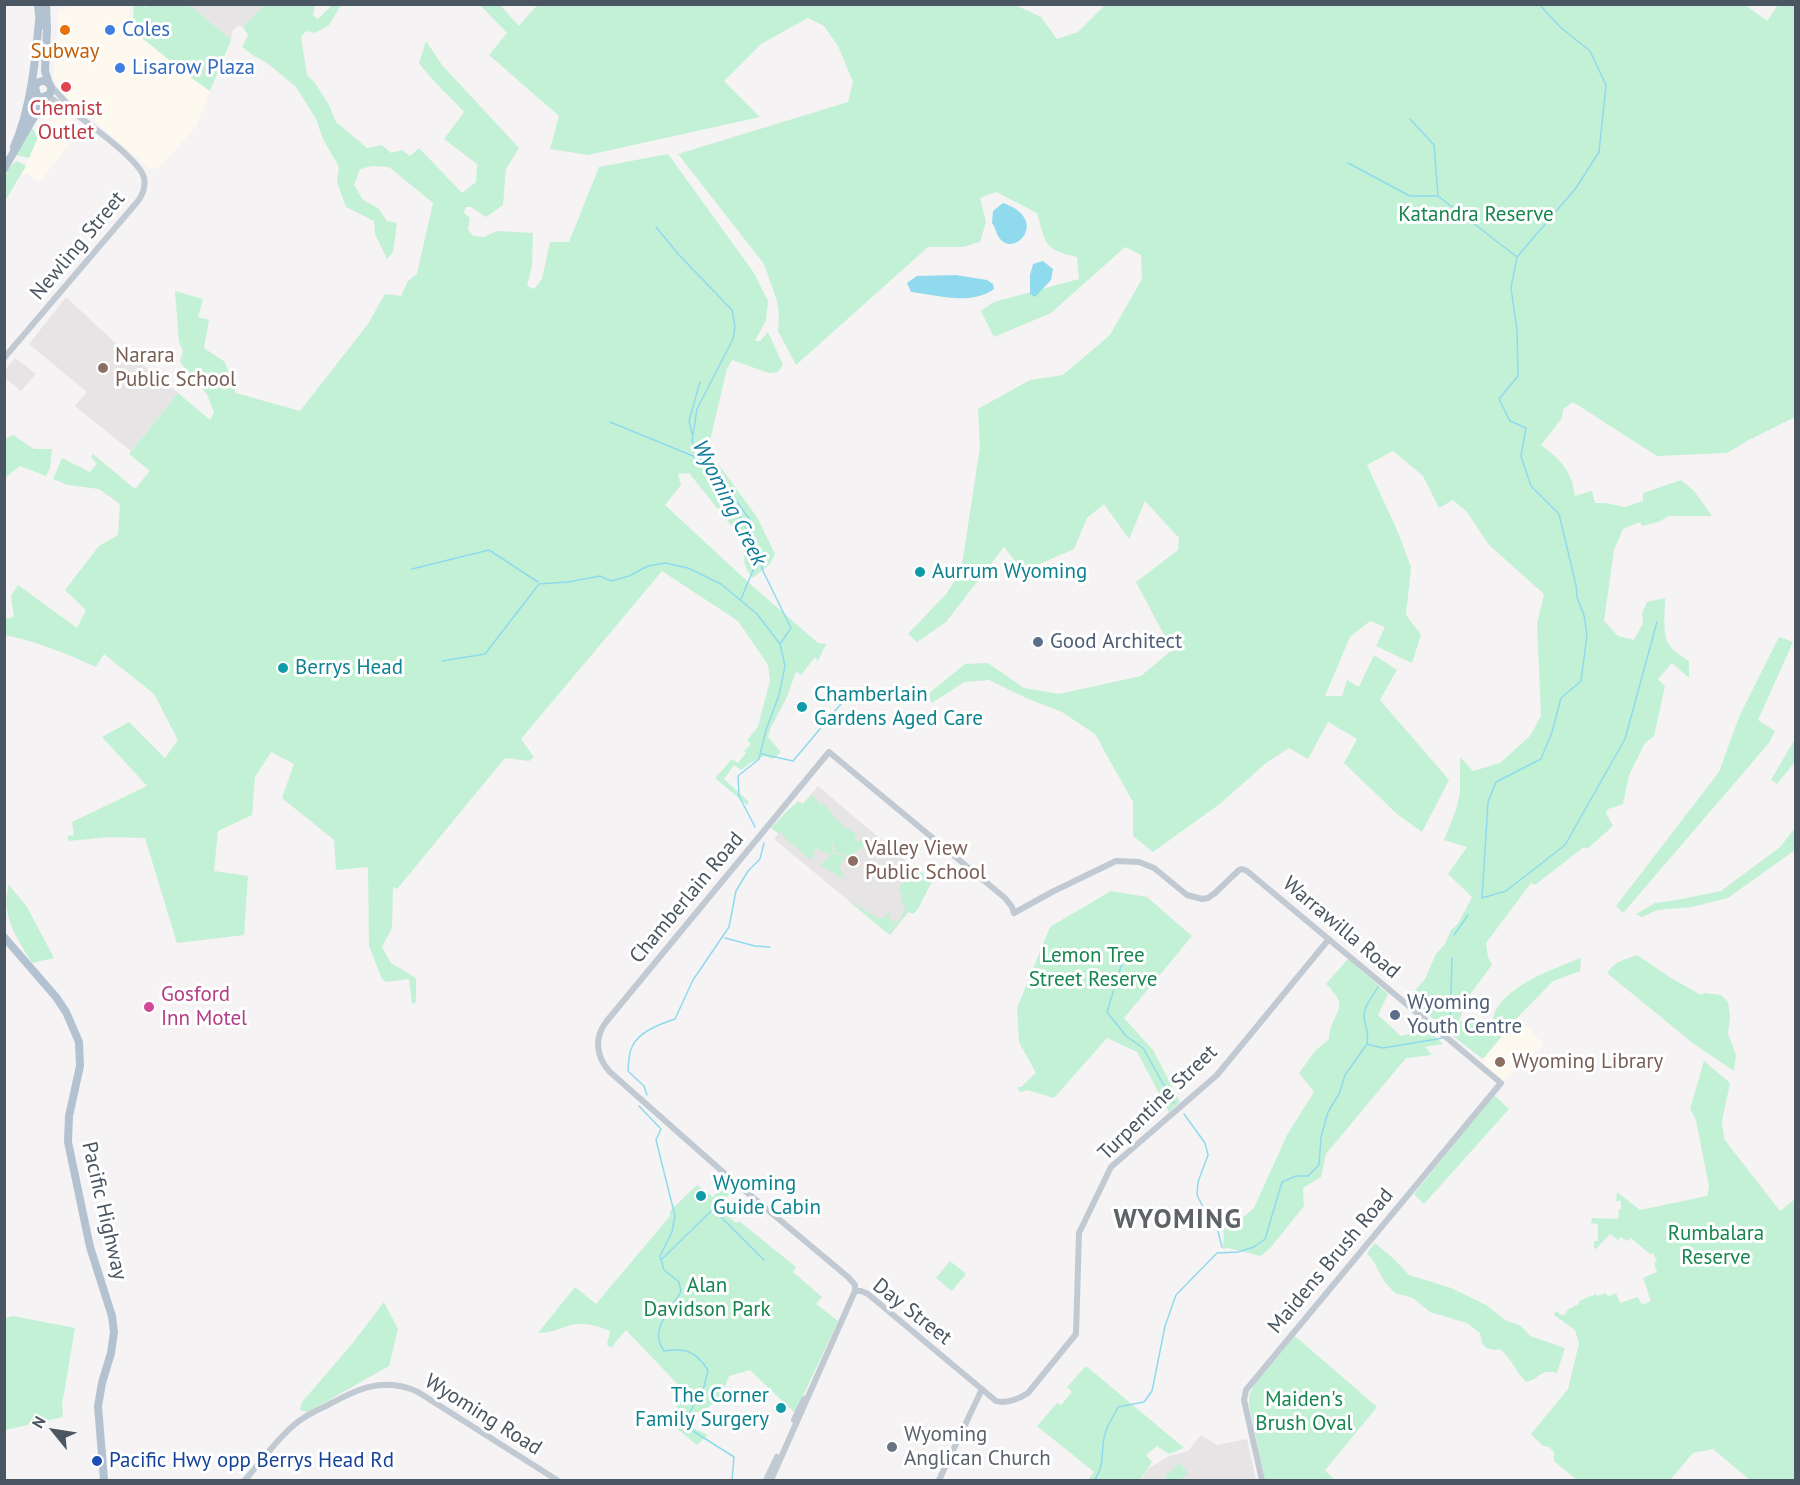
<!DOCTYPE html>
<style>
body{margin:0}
#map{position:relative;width:1800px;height:1485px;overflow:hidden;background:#f5f3f3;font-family:"PT Sans",sans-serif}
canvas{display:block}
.frame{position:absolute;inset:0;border:6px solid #4a5661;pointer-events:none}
.north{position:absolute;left:24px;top:1401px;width:60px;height:60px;-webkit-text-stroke:4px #fff;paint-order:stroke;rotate:300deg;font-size:16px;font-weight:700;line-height:24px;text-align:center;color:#4a5661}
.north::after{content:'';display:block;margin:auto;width:21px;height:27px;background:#4a5661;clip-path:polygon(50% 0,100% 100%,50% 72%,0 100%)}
</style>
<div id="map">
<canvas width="1800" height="1485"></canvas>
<div class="frame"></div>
<div class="north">N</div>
</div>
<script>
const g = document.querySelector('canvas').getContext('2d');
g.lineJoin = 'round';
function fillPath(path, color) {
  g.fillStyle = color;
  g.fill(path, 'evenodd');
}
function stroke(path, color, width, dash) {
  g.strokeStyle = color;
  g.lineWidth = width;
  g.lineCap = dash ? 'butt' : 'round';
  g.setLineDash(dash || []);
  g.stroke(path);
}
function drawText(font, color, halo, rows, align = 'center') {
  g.font = font + ' "PT Sans",sans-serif';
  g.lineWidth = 6;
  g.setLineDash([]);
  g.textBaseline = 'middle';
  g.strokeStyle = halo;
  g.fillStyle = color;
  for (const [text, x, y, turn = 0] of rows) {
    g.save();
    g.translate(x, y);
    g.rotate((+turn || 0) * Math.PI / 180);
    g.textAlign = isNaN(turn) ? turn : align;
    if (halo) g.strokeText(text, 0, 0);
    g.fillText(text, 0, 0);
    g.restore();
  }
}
fillPath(new Path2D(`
 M72,5H130L129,27L190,77L210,91L197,125L160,167L153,170L147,166L64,95L55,82L53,77L56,60L58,11Z
 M54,106L83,128L42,178L38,181L28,174H22L40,133L46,113Z
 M1518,1017L1544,1045L1501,1083L1478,1064Z`), '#fdf9ef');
fillPath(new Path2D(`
 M190,5H265L243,27L238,25L232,31L231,40Z
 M66,297L111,339L178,393L131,451L75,406L87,392L29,344Z
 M15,358L36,374L21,391L5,378V370Z
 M818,786L932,883L890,935L774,839Z
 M1201,1435L1217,1445L1247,1439L1256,1480H1141L1148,1469L1169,1456L1188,1451Z`), '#e6e4e5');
fillPath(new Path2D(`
 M152,4L190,5L231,40L210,91L190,77L132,30L134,5H143L145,7Z
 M538,4H978V6L1015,5L1041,17L1057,39L1078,32L1106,4H1744L1767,21L1778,5H1795V417L1747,441L1727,453L1657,456L1573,402L1563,409L1562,418L1541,445C1561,460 1572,471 1575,496L1592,491L1595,503H1605L1625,507L1643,501V493L1681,480L1694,491L1712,516H1669L1658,522L1642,526L1640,522L1623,529L1614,550L1604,621L1618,636L1634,640L1643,623L1642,613L1647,602L1665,598C1665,610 1662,637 1670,646C1674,652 1683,657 1689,661V678L1672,663L1658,679L1665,686L1654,736L1645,743L1629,775L1623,804L1608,809L1606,813L1613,826L1587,849L1584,847L1535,885L1531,883L1486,943L1488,957L1492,965L1468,997L1459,1021L1491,1023C1493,1019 1494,1014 1496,1010C1510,984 1555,968 1581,958L1580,971L1553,981L1518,1017L1483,1059L1453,1036L1409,998L1425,979L1436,954L1445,944L1451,930L1458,924L1472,897L1448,874L1467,847L1444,840L1456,810L1460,793V757L1473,771L1500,763L1530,736L1541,716L1537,624L1544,594L1489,545L1467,512L1453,500L1439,508L1423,476L1393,451L1367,465L1397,530L1411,567L1406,615L1421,635L1412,663L1376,646L1385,627L1370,621L1350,637L1325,696H1342L1347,680L1359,687L1374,655L1397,670L1380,700L1449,780L1422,832L1397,814L1344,763L1357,739L1328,722L1308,759L1289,748L1266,763L1221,803L1153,852L1133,836V802L1095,734L1062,712L1026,698L989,680L964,682L932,703L927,695L965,664L988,663L1024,688L1059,694L1141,676L1172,650L1136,582L1178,550L1179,538L1145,501L1129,539L1104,504L1087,518L1074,549L1023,571L1004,547L946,622L917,642L908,634L947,593L961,571L980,447L978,409L1030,380L1063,375L1110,335L1142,279L1141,255L1125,247L1051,313L994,337L981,311L994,302L1079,279L1077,257C1044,249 1046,245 1037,213L996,192L980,198L986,222L980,242L963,247H928L796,365L778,331L779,315L777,301L764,264L678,154L848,102L853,82L838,46L824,26L808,18L761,44L724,81L760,117L588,155L550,149L559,116L489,55L507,33L480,5H500L519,26Z
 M265,5H315L313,15L318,19L332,5H341L329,25L315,33L306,31L301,37L307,75L315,83L329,105L336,122L367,148L382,145L391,153L402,150L410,156L419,148L462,193L476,182L477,164L444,139L464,112C449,95 432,81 419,63L426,41L442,65L519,148L506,169L503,205L486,217L471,207H466L464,213L470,218L468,229L473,236L484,237L497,231L533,233L532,266L527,286L534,289L542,279L550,242H569L599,167L668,154L754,273L768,301L766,320L755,341H760L768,332L783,365L778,372L769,373L732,360L727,369L708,449L709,456L718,464L757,517L775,554L770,564L753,578C742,565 744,558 745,543L689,473L678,474L681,485L665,505L748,582L818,643L826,644L818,661L815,657L801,675L796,671L787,697L771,727L768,737L781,752L773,759L764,756L750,763L741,770L734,765L724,779L749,802L747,805L715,778L732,759L738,763L746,753L744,751L751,744L747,740L758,727L770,680L768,665L738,621L662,571L521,739L534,757L529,761L505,758L397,889L393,887L392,928L382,947L391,963L416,978V1002L412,1004L409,979L386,982L382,979L369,946L368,867L336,870L334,840L282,798L294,764L271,752L255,777L252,815L218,831L214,871L248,876L244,935L177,943L145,838L109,837L69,841L67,836L74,835L72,822L147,786L102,737L129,722L165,758L178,740L154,694L104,654L96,667C65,653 38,642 5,635L4,619L14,617L11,596L18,585L77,628L86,610L65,590L99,546L118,535L120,504L99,489L68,485L53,479L62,458L90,472L97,464L91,457L93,454L135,489L150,471L129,454L178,393L210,420L214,413L207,394L190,377L180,361L183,351L179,342L175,291L203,299L198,317L209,320L204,348L225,362L236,393L300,411L368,324L385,294L401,296L408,281L417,274L433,203L389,167L372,166L360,169L354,185L363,200L378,208L387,221L397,223L393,252L387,259L375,234L374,221L346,207L337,182L339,167L323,139L316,119L296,87L266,62L254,56L242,47L248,35L243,27Z
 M32,128L38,137L29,158L16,155Z
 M17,161L26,166L5,201C4,186 2,170 17,161Z
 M13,435L34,449H52L50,468L46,476L20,466L5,478V439Z
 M1779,637L1793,642L1758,720L1775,731L1769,743L1623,913L1616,906L1719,772L1739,717Z
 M1795,739V762L1777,784L1771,780Z
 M811,795L822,806V803L825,805C831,814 839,822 847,830L848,828L856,834L854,837L858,841L857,844L863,837L862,840L866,844L850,857L835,852L833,843L822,834L831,842L833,851L830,855L824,851L820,853L819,848L813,851L815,855L811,860L783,836L782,833L780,832L779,834L771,828L783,815L798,801L803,804Z
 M1795,828V850L1728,898L1692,907L1657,910L1642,917L1636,914L1655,903L1677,900L1721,891L1780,847Z
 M834,853L846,857L839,866L844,877L842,878L820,865Z
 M913,867H918L931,883L918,909L913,914L908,912L890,935L888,933L895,921L898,922L906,908L901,902L902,894L900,892L899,887L907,877Z
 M9,885L27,907L54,958L32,963C17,938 0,915 9,885Z
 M1111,891L1147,897L1192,936L1124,1018L1153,1050L1180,1102L1169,1112L1137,1052L1107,1038L1054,1098L1027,1090L1020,1092L1017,1087H1021L1036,1073L1019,1042L1017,1008L1050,927Z
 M848,900L879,919L885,917L889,912L891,913L888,918L894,921L887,933Z
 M1637,955L1671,978L1701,995L1705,993L1721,995L1728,1002L1730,1017L1728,1034L1736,1055L1734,1071L1694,1044L1607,973C1615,961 1624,960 1637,955Z
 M1348,959L1388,994L1378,1015L1401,1036L1426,1029L1443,1044L1425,1047L1432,1055L1406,1058L1326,1154L1321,1177L1303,1188L1304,1206L1271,1247L1261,1256L1228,1248L1223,1249L1224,1233L1211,1215L1214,1214L1228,1225L1246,1215L1254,1208L1287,1135L1314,1092L1299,1073L1315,1051L1329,1039C1331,1011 1353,1010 1326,984Z
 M1704,1061L1730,1083L1722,1121L1724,1139L1780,1211L1795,1199V1480H1750L1713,1449L1693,1453L1670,1480H1577L1554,1461V1452L1549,1447L1543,1446L1531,1434L1568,1389L1579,1344L1575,1330L1554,1315L1556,1311L1561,1315L1566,1314L1567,1310L1579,1304V1301L1596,1294L1597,1296L1606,1293L1608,1297L1616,1293L1620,1303L1638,1297L1642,1305L1651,1301L1643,1278L1657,1272L1654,1263L1657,1261L1653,1253L1650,1254L1631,1238L1627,1241L1621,1237L1618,1240L1610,1234L1596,1249L1594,1248V1241H1598V1224L1591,1223L1592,1218L1618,1219L1619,1209H1621V1201H1616L1617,1192L1640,1210L1707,1196L1709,1187L1696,1120L1690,1109Z
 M1494,1095L1509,1109L1424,1204L1414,1194Z
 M724,1181L735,1190H732L718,1208L736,1223L739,1221L796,1267L793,1272L822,1297L816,1304L838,1321L795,1413L750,1370L729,1376C721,1398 717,1404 695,1414L692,1428L708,1435L697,1445L670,1423L673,1419L674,1411L686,1393L626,1330L614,1344L612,1348L607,1345L610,1331C600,1327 587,1323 576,1324C563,1326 551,1334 538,1333L575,1287L596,1304L670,1216V1211L697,1185L713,1197L724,1184Z
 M1375,1243L1395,1260L1409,1275L1451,1288L1486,1305L1505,1320L1521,1326L1530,1336L1565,1348L1557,1373C1540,1368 1541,1378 1526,1382C1516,1372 1511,1358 1500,1349L1495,1350L1486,1348L1482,1343L1480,1333L1467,1323L1430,1312L1413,1298L1395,1293L1384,1281L1374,1262L1367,1253Z
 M950,1261L966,1274L952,1291L936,1278Z
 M384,1302L398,1329L389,1366L308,1412L300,1410L302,1402L352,1344Z
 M13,1316L75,1328L62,1405L63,1417L5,1430V1318Z
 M1295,1336L1377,1407L1325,1470L1335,1480H1265L1249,1405V1395L1254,1385Z
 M1086,1366L1184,1448L1169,1454L1157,1446L1146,1455L1152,1462L1140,1480H1088L1094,1472L1037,1426L1057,1403L1061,1405L1072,1392L1067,1387Z
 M1179,1463L1188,1473L1181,1480H1166V1476Z`), '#c3f1d5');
fillPath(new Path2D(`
 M1003,203C1049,219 1017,256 1001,240C996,235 996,228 992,223L993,211Z
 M1043,261L1053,269L1051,280L1035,297L1030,294V275L1033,264Z
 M956,275L987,280L993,284L994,289C970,306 938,295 911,292L907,283L917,276Z`), '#90daee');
stroke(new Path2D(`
 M1539,4L1560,27L1590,51L1606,85L1599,152L1576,188L1517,257L1511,288L1517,330L1518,376L1499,399L1510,421L1526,428L1521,456L1531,486L1559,514L1576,585L1577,597L1584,615L1587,635L1581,681L1561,698L1552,732L1541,759L1496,782L1488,802L1482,898L1506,891L1565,845L1625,739L1657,622
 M1410,119L1434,145L1438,196
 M1348,163L1410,196H1438L1517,257
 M656,227L679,255L732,310L735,327L733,339L697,409L692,441L707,471L736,510L758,551L763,571L791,628L780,644L785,666L779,695L766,730L759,759L738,776L739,796L755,827
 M610,422L698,458L702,462
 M692,434L689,421L700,382
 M705,465L725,485L750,520L753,540
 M412,569L489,550L538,582
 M539,584L568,582L600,576L611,581L629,576L648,566L665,563L688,568L721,584L757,614L780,644
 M741,599L757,561L755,548
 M442,661L485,654L539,584
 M762,754L793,761L851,692
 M1454,935L1468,915
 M725,938L755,946L770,947
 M1122,963L1107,1012L1126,1036L1143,1048L1174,1103
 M1446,1034L1450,1029L1452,958
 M1367,1044C1370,1029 1363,1025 1364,1014C1365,1004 1373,996 1378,987
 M647,1095L644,1086L628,1071C629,1063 628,1055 632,1047C638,1032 660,1024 675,1019L693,980L729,927L736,891L748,871L760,859L764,843
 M639,1106L661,1129L656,1140L675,1216L672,1232L660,1256L664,1270L679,1282L681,1291C671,1311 648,1329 664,1351C687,1348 695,1351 708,1370L704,1387L685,1421L693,1431L734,1457L732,1480
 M1184,1114L1205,1143L1208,1155L1198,1182L1197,1195L1203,1207L1216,1224L1222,1247
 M715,1211L764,1260
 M662,1259L711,1211
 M1095,1480C1106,1462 1100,1451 1105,1434C1107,1425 1114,1416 1118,1407L1144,1402L1152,1391L1165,1326L1176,1295L1217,1253L1238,1252L1254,1247L1265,1239L1282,1182L1296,1176H1308L1319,1165L1321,1137L1328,1112L1339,1094L1345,1075L1367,1044L1383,1048L1443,1038`), '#90daee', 1.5);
stroke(new Path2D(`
 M50,85L76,113
 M4,358L138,201C143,194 146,187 144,178C141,161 91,126 76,114C66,111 57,101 47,96
 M794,1420L804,1399
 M245,1480C261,1462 275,1441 294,1425C303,1417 315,1411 326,1406C357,1389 383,1376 418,1392L557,1480
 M766,1480L777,1457
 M771,1480L855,1291
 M939,1480L982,1389
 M1262,1480L1244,1400L1246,1390L1501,1083L1247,871L1242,869L1239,870L1215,893L1208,898L1202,899L1187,895L1154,868L1139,862L1116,861L1052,892L1014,913L1012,907L1005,898L829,752L606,1022C594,1038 596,1057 610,1072L732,1180L848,1277L855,1285V1291H861L868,1294L996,1401C1006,1404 1019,1399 1028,1393L1076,1334L1079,1233L1111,1167L1217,1075L1329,939`), '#c1cad2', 6);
stroke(new Path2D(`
 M38,4L40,26
 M46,4L47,29L45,71L49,84
 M35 89a8 8 0 1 1 16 0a8 8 0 1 1-16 0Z
 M27,122L36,91
 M14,147C31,108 35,63 39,21
 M4,169L46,96
 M4,937L56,997L66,1012L79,1042L80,1066L69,1116L68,1142L90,1247L112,1316L114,1332L111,1353L102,1383L98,1406L104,1480`), '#b3c2d1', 8);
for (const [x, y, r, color] of [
 [65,30,6,"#e8710a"],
 [110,30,6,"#3f7fe0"],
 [120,68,6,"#3f7fe0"],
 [66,87,6,"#e0444e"],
 [103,368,6,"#8d6e63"],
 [920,572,6,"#0f9aa8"],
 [1038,642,6,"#5c6f8a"],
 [283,668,6,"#0f9aa8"],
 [802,707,6,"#0f9aa8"],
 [853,861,6,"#8d6e63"],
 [149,1007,6,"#d1479c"],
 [1395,1015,6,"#5c6f8a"],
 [1500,1062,6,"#8d6e63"],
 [701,1196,6,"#0f9aa8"],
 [781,1408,6,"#0f9aa8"],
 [892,1447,6,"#6b7280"],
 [97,1461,6,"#1a4fb4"]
]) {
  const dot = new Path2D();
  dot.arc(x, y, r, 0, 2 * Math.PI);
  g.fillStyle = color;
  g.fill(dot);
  stroke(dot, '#fff', 2);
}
drawText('21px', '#366cbe', '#fff', [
 ["Coles",122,30],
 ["Lisarow Plaza",132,68]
], 'left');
drawText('21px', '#c56008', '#fff', [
 ["Subway",65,52]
]);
drawText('21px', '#be3a42', '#fff', [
 ["Chemist",66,109],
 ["Outlet",66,133]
]);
drawText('21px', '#17864f', '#fff', [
 ["Katandra Reserve",1476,215],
 ["Lemon Tree",1093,956],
 ["Street Reserve",1093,980],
 ["Rumbalara",1716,1234],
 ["Reserve",1716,1258],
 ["Alan",707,1286],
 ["Davidson Park",707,1310],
 ["Maiden's",1304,1400],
 ["Brush Oval",1304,1424]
]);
drawText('21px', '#4a5661', '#fff', [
 ["Newling Street",78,246,-50],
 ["Chamberlain Road",687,898,-50],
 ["Warrawilla Road",1341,928,40],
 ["Turpentine Street",1158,1103,-44],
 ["Pacific Highway",104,1211,77],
 ["Maidens Brush Road",1331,1261,-50],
 ["Day Street",912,1312,38],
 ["Wyoming Road",483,1415,32]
]);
drawText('21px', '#785e54', '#fff', [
 ["Narara",115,356],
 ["Public School",115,380],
 ["Valley View",865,849],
 ["Public School",865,873],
 ["Wyoming Library",1512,1062]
], 'left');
drawText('21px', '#0d838f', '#fff', [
 ["Aurrum Wyoming",932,572],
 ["Berrys Head",295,668],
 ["Chamberlain",814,695],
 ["Gardens Aged Care",814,719],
 ["Wyoming",713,1184],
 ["Guide Cabin",713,1208],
 ["The Corner",769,1396,"right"],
 ["Family Surgery",769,1420,"right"]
], 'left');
drawText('21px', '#4e5e75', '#fff', [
 ["Good Architect",1050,642],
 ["Wyoming",1407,1003],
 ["Youth Centre",1407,1027]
], 'left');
drawText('21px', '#b23c85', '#fff', [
 ["Gosford",161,995],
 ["Inn Motel",161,1019]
], 'left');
drawText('21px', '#5b616d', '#fff', [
 ["Wyoming",904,1435],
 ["Anglican Church",904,1459]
], 'left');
drawText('21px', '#164399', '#fff', [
 ["Pacific Hwy opp Berrys Head Rd",109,1461]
], 'left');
drawText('italic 22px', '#0c7c9b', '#fff', [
 ["Wyoming Creek",729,503,63]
]);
g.letterSpacing = '1.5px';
drawText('bold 27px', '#5f6368', '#fff', [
 ["WYOMING",1178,1220]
]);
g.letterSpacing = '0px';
</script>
